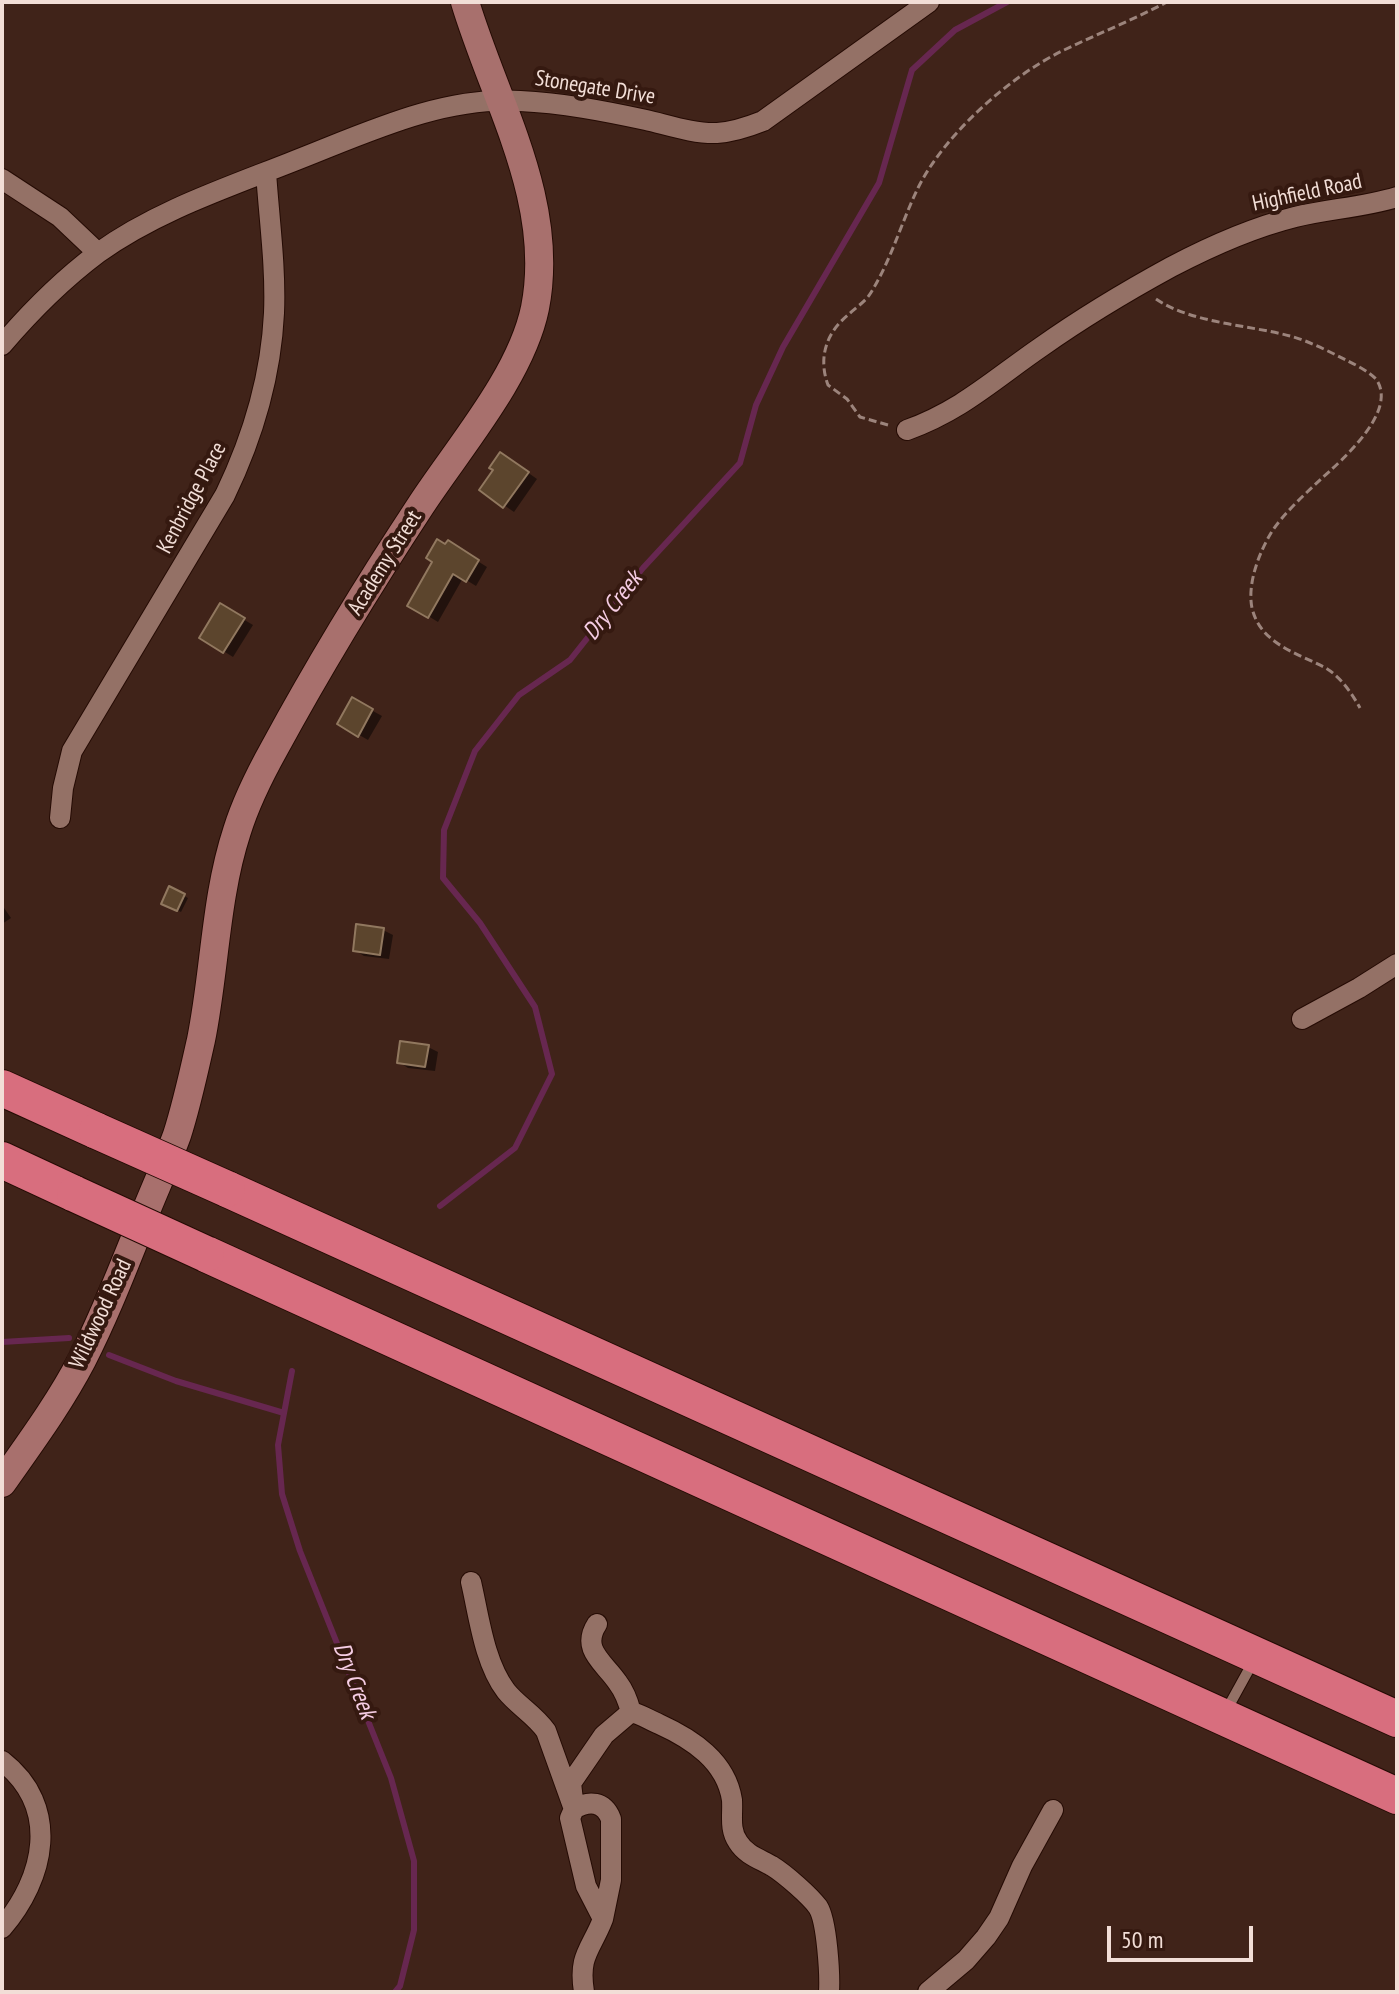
<!DOCTYPE html>
<style>
body{margin:0}
#map{position:relative;width:1399px;height:1994px;overflow:hidden;background:#402319;font-family:"PT Sans Narrow",sans-serif}
canvas{display:block}
.frame{position:absolute;inset:0;border:4px solid #f2ded7;pointer-events:none}
.scale{position:absolute;left:1107px;top:1926px;width:146px;height:36px;box-sizing:border-box;border:4px solid #f2ded7;border-top:0;padding-left:10px;font-size:24px;line-height:28px;white-space:nowrap;color:#f2ded7;-webkit-text-stroke:6px #351910;paint-order:stroke}
</style>
<div id="map">
<canvas width="1399" height="1994"></canvas>
<div class="frame"></div>
<div class="scale">50 m</div>
</div>
<script>
const g = document.querySelector('canvas').getContext('2d');
g.lineJoin = 'round';
function fillPath(path, color) {
  g.fillStyle = color;
  g.fill(path, 'evenodd');
}
function stroke(path, color, width, dash) {
  g.strokeStyle = color;
  g.lineWidth = width;
  g.lineCap = dash ? 'butt' : 'round';
  g.setLineDash(dash || []);
  g.stroke(path);
}
function drawText(font, color, halo, rows, align = 'center') {
  g.font = font + ' "PT Sans Narrow",sans-serif';
  g.lineWidth = 8;
  g.setLineDash([]);
  g.textBaseline = 'middle';
  g.strokeStyle = halo;
  g.fillStyle = color;
  for (const [text, x, y, turn = 0] of rows) {
    g.save();
    g.translate(x, y);
    g.rotate((+turn || 0) * Math.PI / 180);
    g.textAlign = isNaN(turn) ? turn : align;
    if (halo) g.strokeText(text, 0, 0);
    g.fillText(text, 0, 0);
    g.restore();
  }
}
fillPath(new Path2D(`
 M510,460L537,479L514,512L482,490Z
 M449,543L487,567L476,586L463,578L438,622L410,605Z
 M221,606L253,625L233,657L201,637Z
 M353,700L382,716L368,740L340,724Z
 M170,889L188,898L181,912L163,903Z
 M2,905L11,918L2,924Z
 M383,930L393,935L389,959L364,956L355,950Z
 M428,1047L438,1052L435,1071L408,1068L399,1062Z`), '#0007');
stroke(new Path2D(`
 M440,1206L515,1148L552,1074L535,1007L480,923L443,878L444,830L475,751L519,695L570,660L643,568L740,463L756,405L783,347L879,183L912,70L955,30L1007,2
 M2,1342L69,1338
 M109,1355L176,1381L284,1413
 M292,1371L278,1445L282,1494L300,1551L391,1778L414,1861V1930L400,1986L395,1992`), '#672750', 6);
const building = new Path2D(`
 M500,452L529,472L503,508L479,490L493,470L489,468Z
 M437,539L445,544L448,540L479,560L466,582L453,574L428,618L407,606L432,562L426,558Z
 M220,603L245,618L223,653L199,638Z
 M352,697L373,709L358,737L337,724Z
 M169,886L185,894L177,911L161,904Z
 M356,924L384,928L380,955L353,951Z
 M400,1041L429,1045L425,1067L397,1063Z`);
fillPath(building, '#5c452d');
stroke(building, '#91785f', 2);
const lane = new Path2D(`
 M1226,1711L1253,1662`);
const street = new Path2D(`
 M2,179L60,217L98,253
 M2,345C31,311 62,280 98,253C155,212 223,189 289,163C362,135 440,96 520,101C563,103 604,111 646,120C668,125 694,134 717,133C733,132 748,127 763,121L929,2
 M907,430C962,410 993,380 1041,347C1082,318 1127,291 1171,267C1211,246 1251,228 1295,217C1329,209 1364,207 1397,197
 M60,818L63,788L72,751L225,495C252,439 271,376 274,313C276,267 269,218 266,172
 M1302,1019L1359,988L1397,964
 M471,1582C479,1616 484,1662 506,1691C518,1706 535,1715 546,1731L574,1809L570,1818L586,1886L603,1919C591,1950 578,1955 584,1992
 M597,1624C580,1650 605,1663 618,1683C625,1692 628,1701 631,1712C641,1714 649,1720 659,1724C692,1739 726,1761 732,1800C733,1815 729,1829 738,1842C746,1855 760,1859 772,1866C785,1874 810,1896 818,1907C827,1921 830,1975 829,1992
 M2,1761C61,1807 45,1878 2,1928
 M603,1919L611,1880V1819C604,1801 589,1800 574,1809L571,1783L604,1735L631,1712
 M928,1992L966,1960L986,1937L999,1918L1022,1866L1053,1810`);
const secondary = new Path2D(`
 M2,1483C30,1443 59,1404 82,1360C104,1317 122,1271 140,1226C152,1195 166,1165 177,1135C187,1104 194,1071 201,1040C215,971 215,898 237,831C246,802 259,776 274,749C319,666 369,584 421,505C459,447 521,376 535,308C556,201 495,102 465,2`);
const highway = new Path2D(`
 M2,1088L97,1131
 M2,1160L75,1194
 M227,1189L1397,1719
 M206,1254L1397,1796`);
stroke(lane, '#250b04', 12);
stroke(street, '#250b04', 22);
stroke(secondary, '#250b04', 30);
stroke(highway, '#250b04', 38);
stroke(new Path2D(`
 M1156,299C1191,323 1249,325 1290,336C1309,341 1328,351 1346,360C1356,365 1368,371 1376,379C1399,411 1341,461 1321,479C1304,495 1283,514 1271,533C1259,553 1247,584 1252,608C1260,643 1296,653 1324,667C1340,676 1351,692 1360,708
 M888,425L860,417L847,399L828,385C818,358 826,333 848,315C855,308 865,302 870,294C891,261 901,223 918,188C944,135 1009,77 1062,51C1097,34 1133,20 1167,2`), '#9c847c', 3, [8, 4]);
stroke(lane, '#947166', 10);
stroke(street, '#947166', 20);
stroke(secondary, '#a8706d', 28);
stroke(highway, '#d86e7e', 36);
const highwayBridge = new Path2D(`
 M97,1131L227,1189
 M75,1194L206,1254`);
stroke(highwayBridge, '#250b04', 38, []);
stroke(highwayBridge, '#d86e7e', 36);
drawText('22px', '#f2ded7', '#351910', [
 ["Stonegate Drive",595,88,9],
 ["Highfield Road",1307,193,-12],
 ["Kenbridge Place",192,498,-62],
 ["Academy Street",385,563,-58],
 ["Wildwood Road",101,1314,-65]
]);
drawText('italic 24px', '#f6cde4', '#351910', [
 ["Dry Creek",613,606,-52],
 ["Dry Creek",354,1681,69]
]);
</script>
